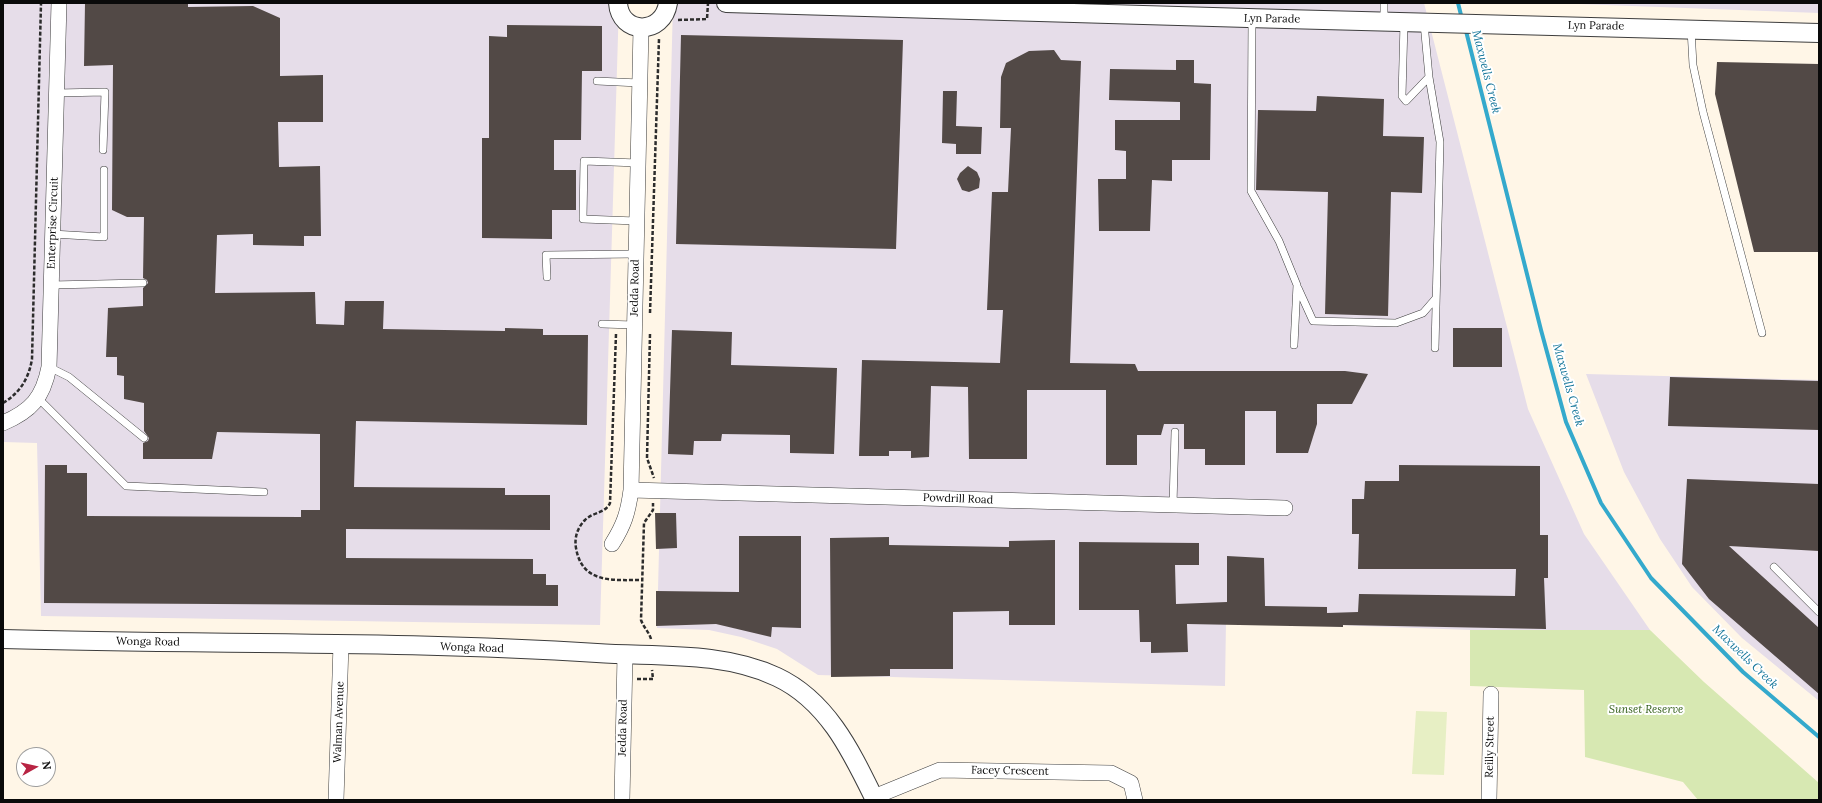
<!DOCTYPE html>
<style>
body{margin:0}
#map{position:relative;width:1822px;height:803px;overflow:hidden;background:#fff6e7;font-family:Lora,serif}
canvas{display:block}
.frame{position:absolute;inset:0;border:4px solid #0a0a0a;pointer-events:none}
.north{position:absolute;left:16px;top:747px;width:40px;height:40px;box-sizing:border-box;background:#fff;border:1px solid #9d9d9d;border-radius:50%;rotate:82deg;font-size:11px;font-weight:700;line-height:16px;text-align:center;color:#0a0a0a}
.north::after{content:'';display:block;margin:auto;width:14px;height:18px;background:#b82443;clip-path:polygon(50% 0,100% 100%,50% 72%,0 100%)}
</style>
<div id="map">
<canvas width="1822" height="803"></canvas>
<div class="frame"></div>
<div class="north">N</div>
</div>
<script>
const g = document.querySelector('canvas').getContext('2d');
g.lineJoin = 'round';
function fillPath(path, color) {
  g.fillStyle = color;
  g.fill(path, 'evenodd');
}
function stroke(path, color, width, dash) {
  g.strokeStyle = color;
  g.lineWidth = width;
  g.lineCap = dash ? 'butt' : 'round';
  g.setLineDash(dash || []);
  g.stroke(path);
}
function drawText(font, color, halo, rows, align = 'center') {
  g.font = font + ' Lora,serif';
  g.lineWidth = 4;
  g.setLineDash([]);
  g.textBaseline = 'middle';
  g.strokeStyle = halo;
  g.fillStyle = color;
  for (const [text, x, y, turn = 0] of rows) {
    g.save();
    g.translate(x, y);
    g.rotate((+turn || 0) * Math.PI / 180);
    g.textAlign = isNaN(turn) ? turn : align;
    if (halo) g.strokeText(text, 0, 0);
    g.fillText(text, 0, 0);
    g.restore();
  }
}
fillPath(new Path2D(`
 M3,3H619L600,625L41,616L37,443L3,442Z
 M673,3H1424L1528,409L1584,534L1650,630H1470L1226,621L1225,686L818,675L777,649L741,637L709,630L657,628Z
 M1552,3H1819V13Z
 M1586,374L1819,380V701L1742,638L1692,587L1660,539L1624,472Z`), '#e6dde9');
fillPath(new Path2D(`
 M1470,630H1650L1704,682L1819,783V800H1698L1683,782L1585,757L1584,690L1470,686Z`), '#d7e8b2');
fillPath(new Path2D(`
 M1416,711L1447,712L1444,775L1412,774Z`), '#e7efc4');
stroke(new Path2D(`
 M1458,3L1462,19
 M1465,27L1541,330L1566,422L1601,503L1651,578L1743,672L1819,737`), '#34a9cc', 4);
fillPath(new Path2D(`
 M85,3H188V7L253,6L280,18V76L323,75V122H278L279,167L320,166L321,236H304V246L253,245V234L217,235L215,293L315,292L316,324L344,325L345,301H384L383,329L505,331V328L543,329V335H588L587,425L356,421L354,487L505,488V495H550V530L346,529V558L533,559V574H546V585H558V606L44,603L45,465H67V473H87V516L301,517V510H320V434L217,432L212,459H143V443L148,441L149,438L144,431V403L124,399V376L117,375V357H106L108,308L143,306V288L148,283L147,280L143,278L144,217H127L112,210L113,65L84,66Z
 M507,25L602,26V71H582L581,140H554V170H576V210H552V239L482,238V138H489V36L507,37Z
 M681,35L903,40L896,249L676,244Z
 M1054,50L1061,60L1081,61L1070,363L1135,364L1138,371H1345L1368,374L1352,404H1317V424L1308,453H1276V411H1245V465H1205V449H1184V424H1164L1161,435H1137V465H1106V390H1027V459H969L968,387L931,386L929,457L911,458V451H889V456H859L862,360L1000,363L1003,310H987L992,192H1008L1011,128H1000L1001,77L1006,63L1029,51Z
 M1176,60H1194V83L1211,84L1210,160H1172V181L1152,180L1150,231H1099L1098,179H1126V151L1115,150V120H1180V102L1109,100L1110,69L1176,70Z
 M1717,62L1819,64V252H1754L1715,94Z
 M943,91H957L956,126L982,127L981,154H956V144L942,143Z
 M1317,96L1384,99L1383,136L1424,137L1422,193L1391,192L1388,316L1325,314L1328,192L1256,190L1258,110L1316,111Z
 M968,166L977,172L980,179L979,188L969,192L962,190L957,179L960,173Z
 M1453,328H1502V367H1453Z
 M672,330L732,332L731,365L837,368L834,454L790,453V435L722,434L721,441H694L693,455L668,454Z
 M1670,377L1819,381V430L1668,426Z
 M1399,465L1540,466V535H1548V578H1544L1546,629L1343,625V627L1187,624L1188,652L1151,653V642H1140L1139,610H1079V542L1199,543V565H1175L1176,604L1227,602V556L1264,558L1265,606L1327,607V613L1358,612L1359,594L1515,596L1516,569H1358L1359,534H1352V499H1364L1365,481H1399Z
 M1687,479L1819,484V551L1729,546L1819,628V694L1709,599L1682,564Z
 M655,513H676L677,548L656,549Z
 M739,536H801V628L772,627L771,637L716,624L656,626V591L739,592Z
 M889,537V545L1009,547V541L1055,540V625H1009V611L953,612V669H890V676L831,677L830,538Z`), '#524946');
const service = new Path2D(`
 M1252,19L1251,191L1279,241L1297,285L1294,345
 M1384,21V3
 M1404,23L1402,96L1406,101L1429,77L1424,23
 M1691,29L1693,65L1703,112L1762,333
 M1429,77L1440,142L1435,348
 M597,81L639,83
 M57,93L105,92L103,150
 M636,221L583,219L584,161L638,163
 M52,234L104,237V170
 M547,277L546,255L636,254
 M51,285L143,283
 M1298,288L1313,321L1396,323L1423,313L1436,298
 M602,324L634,325
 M49,367L69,377L144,438
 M38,398L126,486L264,492
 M1173,505L1175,432
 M1774,567L1819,612`);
const minor = new Path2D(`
 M3,423C31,411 43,398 49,367L59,3
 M631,490L1285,508
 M612,544C624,525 628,513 631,490L641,28
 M874,797L940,770L1111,773L1131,783L1135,800
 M336,800L341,644
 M622,800L625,655
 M1489,800L1491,694`);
const tertiary = new Path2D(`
 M618,3C620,35 663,36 668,3
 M726,3C1090,16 1455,22 1819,33
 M3,639C201,645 399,640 597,653C656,657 722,651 777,677C828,701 852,753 875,800`);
stroke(service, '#3d3d3d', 8);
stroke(minor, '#3d3d3d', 16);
stroke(tertiary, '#3d3d3d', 20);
stroke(new Path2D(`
 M678,20L707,19L708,3
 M650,313L659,39
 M616,334L610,503C606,513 593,512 585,520C578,527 574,537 576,548C582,584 613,580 642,580
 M650,334L647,458L654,478
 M3,403C20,393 29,378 32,359L41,3
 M651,639C649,632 644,628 641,620L644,523L653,510V503
 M637,679H653L652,670`), '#2c2c2c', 2.5, [4, 2]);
stroke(service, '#fff', 7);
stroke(minor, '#fff', 15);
stroke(tertiary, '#fff', 18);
drawText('11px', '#0a0a0a', '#fff', [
 ["Lyn Parade",1272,19,1],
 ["Lyn Parade",1596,26,1],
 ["Enterprise Circuit",53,223,-88],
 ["Jedda Road",635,288,-89],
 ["Powdrill Road",958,499,2],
 ["Wonga Road",148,642,1],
 ["Wonga Road",472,648,2],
 ["Walman Avenue",339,722,-88],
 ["Jedda Road",623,728,-89],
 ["Reilly Street",1490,747,-89],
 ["Facey Crescent",1010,771,1]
]);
drawText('italic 11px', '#35601c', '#fff', [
 ["Sunset Reserve",1646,710]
]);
drawText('italic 12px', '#15769a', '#fff', [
 ["Maxwells Creek",1486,72,76],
 ["Maxwells Creek",1568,385,74],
 ["Maxwells Creek",1745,657,44]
]);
</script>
